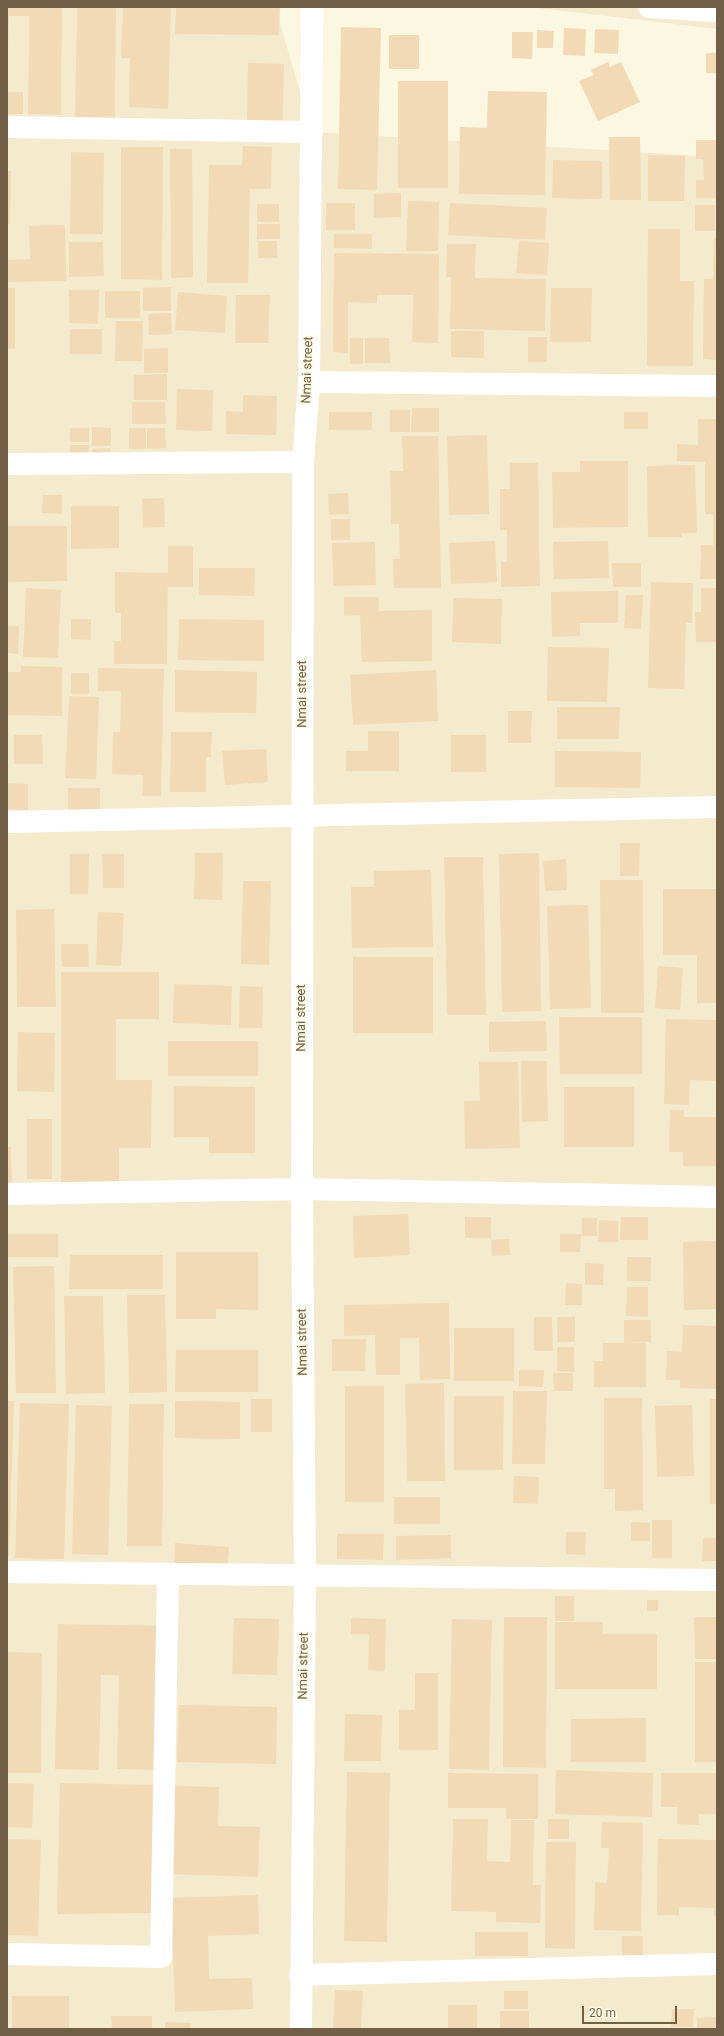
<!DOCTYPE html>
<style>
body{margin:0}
#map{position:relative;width:724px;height:2036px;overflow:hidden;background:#fcf7e0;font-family:Roboto,sans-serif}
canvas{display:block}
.frame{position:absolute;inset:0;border:8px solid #735f47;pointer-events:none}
.scale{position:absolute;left:582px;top:2006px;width:95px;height:18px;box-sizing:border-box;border:2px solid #735f47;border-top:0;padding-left:5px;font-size:12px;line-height:14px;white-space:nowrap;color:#735f47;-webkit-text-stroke:3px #fffae6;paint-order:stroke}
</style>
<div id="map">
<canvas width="724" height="2036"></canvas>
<div class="frame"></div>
<div class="scale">20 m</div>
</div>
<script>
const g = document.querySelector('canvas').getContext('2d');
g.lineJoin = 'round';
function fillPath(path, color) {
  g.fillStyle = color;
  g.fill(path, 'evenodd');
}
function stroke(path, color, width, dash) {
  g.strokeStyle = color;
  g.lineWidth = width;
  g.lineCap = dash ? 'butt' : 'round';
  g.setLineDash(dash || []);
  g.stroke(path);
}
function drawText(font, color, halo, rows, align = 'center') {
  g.font = font + ' Roboto,sans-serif';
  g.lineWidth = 3.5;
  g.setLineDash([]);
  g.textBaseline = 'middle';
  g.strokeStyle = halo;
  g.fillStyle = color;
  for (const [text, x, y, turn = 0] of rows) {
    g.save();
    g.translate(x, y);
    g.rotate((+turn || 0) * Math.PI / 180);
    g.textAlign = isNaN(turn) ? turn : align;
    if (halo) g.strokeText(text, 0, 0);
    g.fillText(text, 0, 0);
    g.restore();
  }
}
fillPath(new Path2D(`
 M7,7H275L312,132L717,157V2029H7Z
 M530,7H717V29Z`), '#f4eace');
fillPath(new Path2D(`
 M7,7H62L61,115L28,114L29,16H9L7,81Z
 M77,7H116L115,122H75Z
 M123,7H171L168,109L129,107L130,58H121Z
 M176,7H280L279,35L175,34Z
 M341,27L381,28L377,190L338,189Z
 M564,28L586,29L585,56L563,55Z
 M595,29L619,30L618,54L594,53Z
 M537,30L554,31L553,48H537Z
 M512,32H533L532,59L512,58Z
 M389,35H419V69H389Z
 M706,53H717V73H706Z
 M608,62L610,67L621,62L640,102L598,121L579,81L594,75L591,70Z
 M248,63L284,64L283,125L247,124Z
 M398,81H448V188H398Z
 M488,91L547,92L545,195L459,194L460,127L487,128Z
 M7,92H23V114H7Z
 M609,137H640L641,200H610Z
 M696,140H717V198H696V180H704L703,159H696Z
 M243,146L272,147L271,189H250L248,283H207L209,165H242Z
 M121,147H163L162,280L121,279Z
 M170,149H192L193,277L171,278Z
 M71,152L104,153L103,234H70Z
 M648,155L685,156L684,201H648Z
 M553,160L602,161V199L552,198Z
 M7,171H11L10,224H7Z
 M401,193V217L374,218V194Z
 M408,201L439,202L438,251H406Z
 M326,203H355V230H326Z
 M450,203L547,208L545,240L448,235Z
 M257,204H279V222H257Z
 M695,205H715V231H695Z
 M257,224H280V239H257Z
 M65,225L66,281L7,282V260L30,259L29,226Z
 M648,229H680V281H694L693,366H647Z
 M334,234H372V249L334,248Z
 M714,239H717V360L703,359L704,279H713Z
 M258,241H277V258H258Z
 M519,241L549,243L547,275L516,273Z
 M69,242H103L104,276L69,277Z
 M447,244H476L475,278L546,279L545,331L450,329L451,277H446Z
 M334,253L439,254L438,343L412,342L413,295H377V303L348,302V353L333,352Z
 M171,287V311H143V288Z
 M7,288H15V349H7Z
 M551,288H592L591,342H550Z
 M69,290H99L98,324L69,323Z
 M105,291H140V318H105Z
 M178,292L227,296L225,333L175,330Z
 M236,295H270L268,343H235Z
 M171,313L172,334L149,335L148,314Z
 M116,321H143L142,361H115Z
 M70,329H102V354H70Z
 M451,331H484V358L451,357Z
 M528,337H547V362H528Z
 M350,338H363V364H350Z
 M365,338H389L390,363H365Z
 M168,348V373H144V349Z
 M167,374V400H134V375Z
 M177,389L213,390L212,431L176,430Z
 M243,395L277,396L276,435L226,434V411L243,412Z
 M132,402H165L166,424H132Z
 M412,408H439V432H411Z
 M390,410H410V432H390Z
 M329,412H372V430H329Z
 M624,412H648V429H624Z
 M698,419H717V579H700L701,545H713V514H705V462L677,461V444L698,445Z
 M92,427L111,428V446H92Z
 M70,428H89V442H70Z
 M129,428H146V449H129Z
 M147,428H165L166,448L147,449Z
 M487,435L489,514L449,515L447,436Z
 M402,436H438L441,588H394L393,559H400L399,524H391L390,471H403Z
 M70,445H89L88,462H70Z
 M110,448V462H92V449Z
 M580,461H628V527L553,528L552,472H580Z
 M510,463H538L540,586L501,587V562H507V530H500V489H510Z
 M695,465L697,533H682V537H648L647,466Z
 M348,493L349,514L329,515L328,494Z
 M43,495H62V514L42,513Z
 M164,498L165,527L143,528L142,499Z
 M71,506H119V548L71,549Z
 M331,519H350V540H331Z
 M7,526H67V581L7,582Z
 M495,541L497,582L451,584L449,543Z
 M608,541L609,578L554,579L553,542Z
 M375,542L376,585L333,586L332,543Z
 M168,546H193V587H168V575L167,664H114V641H121V613H115V572L168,573Z
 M612,563H641V587H613Z
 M199,568H255L254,596L199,595Z
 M651,582L693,583L692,623H686L684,689L648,688Z
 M26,588L61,590L58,658L23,657Z
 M701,588H717V642H696L695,612H701Z
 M618,591V623H580V636L552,637L551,592Z
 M626,595H643L641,629L624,628Z
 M344,597H378L379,611L432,610V661L362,662L360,615L344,616Z
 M453,598L502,599L501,644L452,642Z
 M71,619H91V640L71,639Z
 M179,619L264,620V661L178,660Z
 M7,626H19L18,654L7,653Z
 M548,647L609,648L607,702L547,701Z
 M21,666L62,667V716L7,715V672H21Z
 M98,668L164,669L161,796H142L143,775L112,774L113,732H120L121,691H98Z
 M175,670L257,672L256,713L175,712Z
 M436,670L438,721L353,725L350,675Z
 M71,673H89V694H71Z
 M69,696L99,697L96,779L65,778Z
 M557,707H620L619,739H557Z
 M508,711H532L531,743H508Z
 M368,731H399V771H346V751H368Z
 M171,732H212L211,757H206V792H170Z
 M14,735H42L43,764H14Z
 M451,735H486V772H451Z
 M266,749L268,782L225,785L222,751Z
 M555,751L641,752L640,788L555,787Z
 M7,783L28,784V810L7,809Z
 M68,788H100V811H68Z
 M620,843H640L639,876H620Z
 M195,853H223L222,900L194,899Z
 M539,853L541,1011L502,1012L499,854Z
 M70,854H89L88,894H70Z
 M102,854H124V888H103Z
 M444,857H483L486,1015H447Z
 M566,859L567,890L545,891L543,861Z
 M431,870L433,947L352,948L351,887H374V871Z
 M600,880H643L644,1013H601Z
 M243,881H271L269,965L241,964Z
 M663,889H717V1003H697V955H663Z
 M588,905L591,1008L550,1009L547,906Z
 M54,909L56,1007H17L16,910Z
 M98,912L124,913L121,966L96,965Z
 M61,944H88L89,967H62Z
 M353,957H433V1033H353Z
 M658,966L683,968L680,1010L655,1008Z
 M61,972H159V1019H116V1080H152L151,1148H119V1183H61Z
 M174,984L232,986L231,1025L173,1023Z
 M240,986L263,987L262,1028H239Z
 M559,1017H642V1074H560Z
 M666,1019L717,1020V1081L690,1080L689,1105L664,1104Z
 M546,1021L547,1051L489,1052V1022Z
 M18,1032L55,1033L54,1092L17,1091Z
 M168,1041H258V1076H168Z
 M521,1061H547L548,1121L522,1122Z
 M479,1062H518L520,1148L465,1149L464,1101H480Z
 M174,1086L255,1087V1153H209V1137H174Z
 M564,1087H634V1147H564Z
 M670,1110H684V1117H717V1166H683V1152H669Z
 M27,1119H52V1179H27Z
 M7,1147H11L12,1182H7Z
 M408,1214L410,1255L354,1258L353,1216Z
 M465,1217H491V1238H465Z
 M621,1217H648V1240H620Z
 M582,1218H597V1236H581L580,1252H560V1234H582Z
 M599,1220L618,1221V1242H598Z
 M7,1234H58V1257H7Z
 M509,1239L510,1255L492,1256L491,1240Z
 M717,1241V1309L684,1310L683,1242Z
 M176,1252H258V1310L216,1309V1319H176Z
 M70,1255H163V1289H69Z
 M627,1257H651V1281H627Z
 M585,1263L604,1264L603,1285H585Z
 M54,1266L56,1393H16L13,1267Z
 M566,1283L582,1284V1305H565Z
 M627,1287H648V1317L626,1316Z
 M127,1295H165L167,1392L129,1393Z
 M64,1296H103L105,1393L66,1394Z
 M449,1303L450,1379L420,1380L419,1338H400V1375H376L375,1335L344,1336V1305Z
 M534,1317H552L553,1351H534Z
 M557,1317H575V1342H557Z
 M624,1320H651V1342L624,1343Z
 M683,1325L717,1326V1389L680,1388V1380H666L667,1351L682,1352Z
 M454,1328H514V1381H454Z
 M332,1339H366L365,1371H332Z
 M603,1343H646V1387H594V1361H603Z
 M557,1347H574V1372L557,1371Z
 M176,1350H258V1392H175Z
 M519,1370H544L543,1387L519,1386Z
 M553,1373H573V1391H554Z
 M444,1383L445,1481H407L405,1384Z
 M345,1386H384V1502H345Z
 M513,1391H547L545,1464H512Z
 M454,1396H504L503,1470H454Z
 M604,1398H642L643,1510L615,1511V1489H604Z
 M251,1399H272V1432H251Z
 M710,1399H717V1504H710Z
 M7,1401H14L9,1556H7Z
 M175,1401L240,1402V1439L175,1438Z
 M20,1403L69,1404L64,1559L15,1558Z
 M129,1404H164L162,1546H127Z
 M76,1405L112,1406L108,1555L72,1554Z
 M692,1405L694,1476L657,1477L655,1406Z
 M514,1476L539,1477L538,1504L513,1503Z
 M394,1497H440V1524H394Z
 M652,1520H672V1558H652Z
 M631,1522L650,1523V1541H631Z
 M566,1532H586L585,1555L566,1554Z
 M337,1534H384L383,1560L337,1559Z
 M451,1535V1558L396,1560V1536Z
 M703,1538H717V1561H702Z
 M175,1543L229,1547L227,1569L174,1564Z
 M555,1596H574V1621H555Z
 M647,1600H658V1611H647Z
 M504,1617H547L546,1768L503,1767Z
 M694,1617H717V1659H695Z
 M234,1618L279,1619L277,1675L232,1674Z
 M351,1618L386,1619L385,1671L368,1670L369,1634H351Z
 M452,1619L492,1620L489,1770L449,1769Z
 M555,1622H603V1634H657V1689H555Z
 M58,1624L164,1626L161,1770L117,1769L119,1675H101L99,1770L55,1769Z
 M7,1652L42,1653L41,1773H7Z
 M695,1662H717V1762H695Z
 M415,1673H438V1750H399V1710H415Z
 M179,1705L277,1707L276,1764L177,1762Z
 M345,1714L382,1715L381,1761H344Z
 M646,1718V1762H571V1719Z
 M556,1770L653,1773L652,1817L555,1814Z
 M347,1772L390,1773L387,1942L344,1941Z
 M448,1773L538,1774V1819H506V1808H448Z
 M661,1773H717V1814H699V1825L677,1824V1807H661Z
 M7,1783L34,1784L32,1828L7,1827Z
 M60,1783L157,1785L153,1913L57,1914Z
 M174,1786L219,1787L218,1826L260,1827L258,1877L171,1874Z
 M453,1819H488L487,1861L510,1862L511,1820H534L533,1885H541L540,1923L496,1922V1912L451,1911Z
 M548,1819H569V1839H548Z
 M602,1822L643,1823L641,1931L594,1930L595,1882L607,1883L609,1848H601Z
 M7,1839L41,1840L38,1936L7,1935Z
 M658,1839L717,1840V1916H714V1908L679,1907V1915H657Z
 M546,1842H576L575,1949L545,1948Z
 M258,1895L259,1934L208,1936L209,1979L252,1978L253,2009L175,2012L171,1898Z
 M475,1932H528V1956H475Z
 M622,1936H643V1958H622Z
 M335,1990L363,1991L361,2029H333Z
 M504,1991H528V2009H504Z
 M12,1996H69V2029H12Z
 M448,2005H477V2029H448Z
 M672,2009H694L693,2027H671Z
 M500,2011H529V2029H500Z
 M111,2016H152V2029H112Z
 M717,2017V2029H697V2018Z
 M165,2022L191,2023L190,2029H165Z`), '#f2dab7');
stroke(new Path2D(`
 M649,7L717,11
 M7,127L312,132
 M309,382L717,386
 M7,464L303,462
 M7,822L717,807
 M7,1194L302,1189L717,1197
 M7,1572L717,1580
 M7,1954L161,1957L168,1574
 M300,1975L717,1964`), '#fff', 22);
stroke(new Path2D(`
 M301,2029L305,1575L302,1189L303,462L309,382L312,7`), '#fff', 22);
drawText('13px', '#735f47', '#fffae6', [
 ["Nmai street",308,370,-88],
 ["Nmai street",303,694,-90],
 ["Nmai street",302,1018,-90],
 ["Nmai street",303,1342,-91],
 ["Nmai street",304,1666,-89]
]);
</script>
